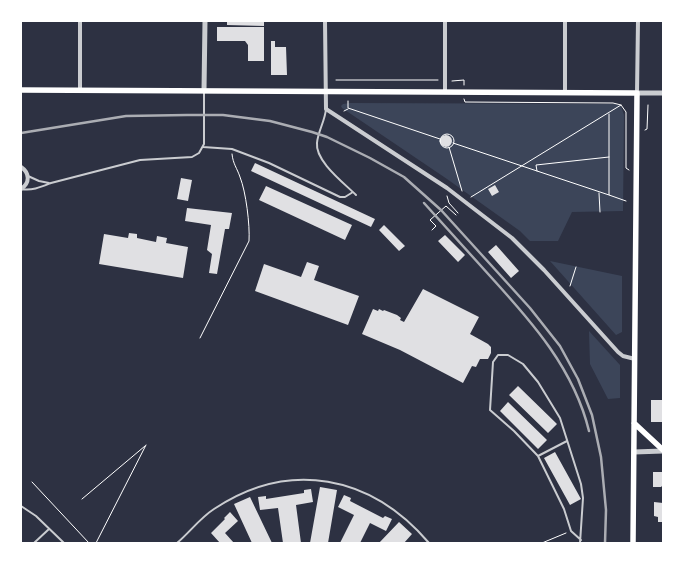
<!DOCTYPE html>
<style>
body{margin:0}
#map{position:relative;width:684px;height:564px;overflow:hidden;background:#2d3142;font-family:Overpass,sans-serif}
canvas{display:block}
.frame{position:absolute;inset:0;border:22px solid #fff;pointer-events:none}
</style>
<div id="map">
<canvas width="684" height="564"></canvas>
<div class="frame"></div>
</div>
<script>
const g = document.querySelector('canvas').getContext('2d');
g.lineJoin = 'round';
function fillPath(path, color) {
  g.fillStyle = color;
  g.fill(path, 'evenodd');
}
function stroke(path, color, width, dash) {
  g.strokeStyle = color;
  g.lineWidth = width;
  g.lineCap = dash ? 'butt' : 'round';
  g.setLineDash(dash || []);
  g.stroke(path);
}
fillPath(new Path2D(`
 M350,103L616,104L621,106L624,115L623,211L572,212L558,241H530L520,231L447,179L342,108L341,106L343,104Z
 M550,261L622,276V332L616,335Z
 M589,331L620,365V398L608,399L590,364Z`), '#3c4559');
fillPath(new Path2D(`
 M227,21H264V26L227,25Z
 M217,27H264V61H248V45L245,41H217Z
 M271,41H275V47H286L287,75H271Z
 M440 141a6 6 0 1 1 12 0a6 6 0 1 1-12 0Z
 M255,163L375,219L371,227L251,171Z
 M181,178L192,180L188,201L177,199Z
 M495,185L499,192L492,196L488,189Z
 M266,186L352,225L345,240L259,200Z
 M187,208L232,213L229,229H225L217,274L209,273L212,254L207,250L211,225L185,221Z
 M384,225L405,246L399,251L379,230Z
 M129,233L137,234V238L156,242L157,236L167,238L166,243L188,247L183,278L99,264L104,234L128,238Z
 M445,235L465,255L458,262L438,241Z
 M496,245L519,271L511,278L488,252Z
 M307,262L319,266L314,280L359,296L348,325L255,291L264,264L301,277Z
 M423,289L479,317L470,334L488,344L491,347V353L488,359H480L476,367L472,366L463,383L400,350L362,334L373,309L378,311L379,309L383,311L384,310L397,315L401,318L400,320L404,322Z
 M518,386L557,424L548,433L509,395Z
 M651,400H663V422H651Z
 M508,402L547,440L538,449L500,411Z
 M555,452L581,499L570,505L544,458Z
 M653,472H663V485L661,487H653Z
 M320,487L337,490L328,543H310Z
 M311,489L313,502L296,505L301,543H283L278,508L260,510L258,497L266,496V499L304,493V490Z
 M344,495L351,498L350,501L383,518L385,516L392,519L386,531L370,523L360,543H340L354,515L338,507Z
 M250,497L272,543H252L234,504Z
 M654,502L663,503V522H658V517L654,516Z
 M230,512L238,521L225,533L234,543H220L211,533L225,519L224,518Z
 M399,522L412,534L404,543H379Z`), '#e0e0e3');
stroke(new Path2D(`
 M336,80H438
 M452,81L464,80V85
 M464,99L465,102L613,103L621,105L626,112V168L629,170
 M348,101V108L440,139
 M344,111L348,109
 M609,114V195L626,201
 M645,130L647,129L648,105
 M440 141a7 7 0 1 1 14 0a7 7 0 1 1-14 0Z
 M453,143L609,195
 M449,147L462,191
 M537,171L536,165L609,157
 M599,193L600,212
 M447,196L449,203L458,213
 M471,197L621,105
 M432,230L436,226L430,220L446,206L456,215
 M570,286L576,267
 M200,338L249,241C250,225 246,192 240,177C237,168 233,164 232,154
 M32,482L89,543
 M82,499L145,446
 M96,543L146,445
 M542,543L566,533`), '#fff', 1);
stroke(new Path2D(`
 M326,109C325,121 318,131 317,143C315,161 344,183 356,195
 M203,147L232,149L269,163L340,197H345L353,192
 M28,176L39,181L49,183
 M21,189C32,191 41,187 51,183L140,160L192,157L199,153L204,144V92
 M538,456L567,441
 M21,506L36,516L64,543
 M34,543L49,529
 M177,543C190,532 200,518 214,509C289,459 371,475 429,543
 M580,543L583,498L581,484L560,418L538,382L523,364L508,355H498L493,362L490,410L514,431L538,456L564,509L571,531L581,540`), '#caccd0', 2);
stroke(new Path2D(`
 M325,21L326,109L447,188L512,238L544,270L618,352L623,356L635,359
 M80,90V21
 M445,91V21
 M565,92V21
 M637,93L638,21
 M21,167C30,173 30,183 21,189`), '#caccd0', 4);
stroke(new Path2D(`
 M204,90L205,21
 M637,93H663
 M634,452L663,451`), '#caccd0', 5);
stroke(new Path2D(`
 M21,90L637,93L633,543
 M634,423L663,450`), '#fff', 5.5);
stroke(new Path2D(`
 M21,133L126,116L187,115H223L270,121L312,132L327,137L370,158L404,177L441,210L530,308L560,346L578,379L592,415L601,457L606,510L605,543
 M424,203C446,227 468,252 490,276C532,322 574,369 589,431`), '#abadb3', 2.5);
</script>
